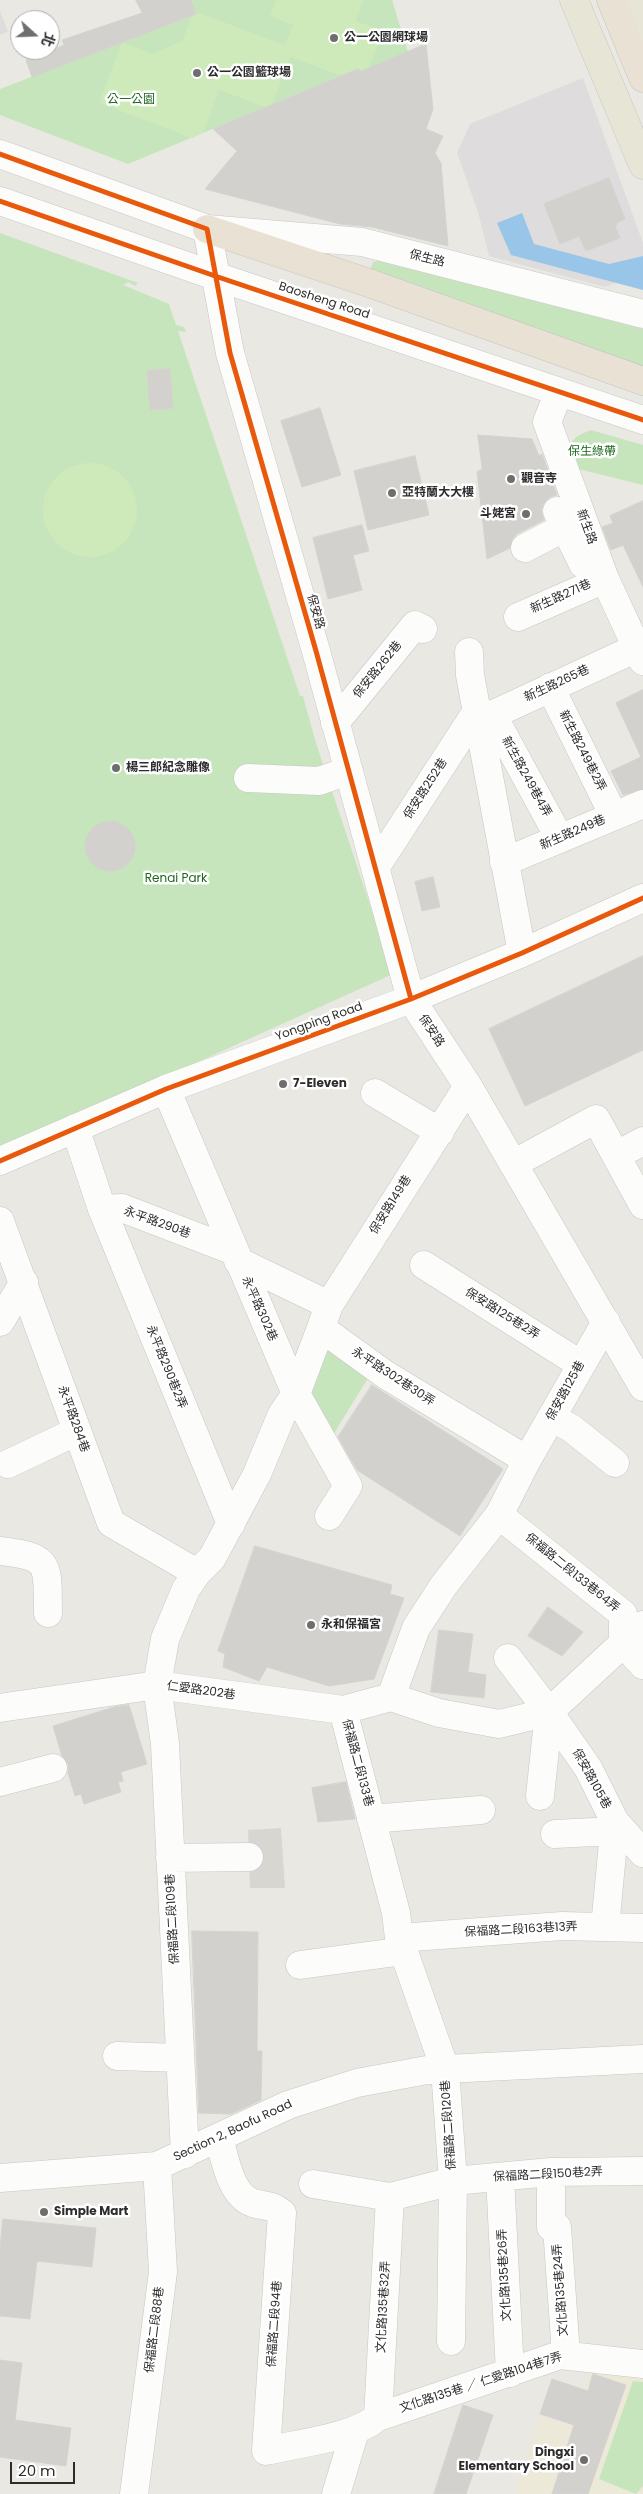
<!DOCTYPE html>
<meta charset="utf-8">
<style>
body{margin:0}
#map{position:relative;width:643px;height:2494px;overflow:hidden;background:#eae8e2;font-family:Poppins,"Noto Sans TC",sans-serif}
canvas{display:block}
.north{position:absolute;left:10px;top:10px;width:50px;height:50px;box-sizing:border-box;background:#fff;border:1px solid #ababab;border-radius:50%;rotate:110deg;font-size:14px;font-weight:700;line-height:20px;text-align:center;color:#2c2c2c}
.north::after{content:'';display:block;margin:auto;width:18px;height:22px;background:#6e6e6c;clip-path:polygon(50% 0,100% 100%,50% 72%,0 100%)}
.scale{position:absolute;left:10px;top:2462px;width:65px;height:22px;box-sizing:border-box;border:2px solid #2c2c2c;border-top:0;padding-left:6px;font-size:15px;line-height:18px;white-space:nowrap;color:#2c2c2c;-webkit-text-stroke:4px #fff;paint-order:stroke}
</style>
<div id="map">
<canvas width="643" height="2494"></canvas>
<div class="north">北</div>
<div class="scale">20 m</div>
</div>
<script>
const g = document.querySelector('canvas').getContext('2d');
g.lineJoin = 'round';
function fillPath(path, color) {
  g.fillStyle = color;
  g.fill(path, 'evenodd');
}
function stroke(path, color, width, dash) {
  g.strokeStyle = color;
  g.lineWidth = width;
  g.lineCap = dash ? 'butt' : 'round';
  g.setLineDash(dash || []);
  g.stroke(path);
}
function drawText(font, color, halo, rows, align = 'center') {
  g.font = font + ' Poppins,"Noto Sans TC",sans-serif';
  g.lineWidth = 5;
  g.setLineDash([]);
  g.textBaseline = 'middle';
  g.strokeStyle = halo;
  g.fillStyle = color;
  for (const [text, x, y, turn = 0] of rows) {
    g.save();
    g.translate(x, y);
    g.rotate((+turn || 0) * Math.PI / 180);
    g.textAlign = isNaN(turn) ? turn : align;
    if (halo) g.strokeText(text, 0, 0);
    g.fillText(text, 0, 0);
    g.restore();
  }
}
fillPath(new Path2D(`
 M0,11L8,32L0,35Z
 M583,78L643,243V273L605,287L489,256L478,212L457,153L470,124Z`), '#dfdcdd');
fillPath(new Path2D(`
 M591,2369L643,2374V2494H514L540,2416L571,2426Z`), '#ece9d8');
fillPath(new Path2D(`
 M191,0H392L408,52L361,71L358,69L128,164L0,115V89L196,14Z
 M0,233L138,283L135,286L128,282L123,285L169,304L176,325L184,327L186,332L178,331L300,696H303L316,743L393,974L0,1151Z
 M379,261L643,329V396L362,294L373,262Z
 M591,430L643,445V485L570,467C567,445 569,438 591,430Z
 M324,1337L371,1373L330,1440L299,1377Z
 M633,2381L643,2382V2486L636,2494L599,2479Z`), '#c6e5bc');
fillPath(new Path2D(`
 M276,0H363L356,21L383,31L369,68L342,76L290,57L272,105L266,107L219,90L203,133L192,138L99,103L122,42L153,54L183,40L192,15L199,13L285,45L293,25L270,16Z
 M43 510a47 47 0 1 1 94 0a47 47 0 1 1-94 0Z`), '#cee9ba');
fillPath(new Path2D(`
 M281,1828L285,1888H250L248,1830Z`), '#d8d6d0');
fillPath(new Path2D(`
 M522,213L534,244L609,264L643,256V290L511,255L497,223Z`), '#98c5e8');
const building = new Path2D(`
 M136,0H191L196,14L32,77L26,60L64,45L62,40L142,13Z
 M426,44L433,109L426,129L443,136L435,153L441,163L448,246L372,227L340,224L205,189L237,151L213,129L358,69L361,71Z
 M609,178L625,219L616,223L617,225L615,226L620,238L586,251L579,236L560,244L544,204Z
 M170,369L173,408L150,410L147,371Z
 M320,408L341,475L302,487L281,421Z
 M478,435L532,439L539,456L542,454L557,495L550,497L544,503L541,510L544,520L517,534L512,540L510,548L487,559L477,472L482,469Z
 M415,456L429,515L368,530L354,471Z
 M643,501V587L623,545L611,550L602,527L613,523L610,516Z
 M362,525L369,551L353,555L362,590L328,599L313,538Z
 M643,690V789L623,795L611,771L641,757L616,703Z
 M85 846a25 25 0 1 1 50 0a25 25 0 1 1-50 0Z
 M433,877L440,907L422,911L415,882Z
 M643,956V1050L525,1106L489,1029Z
 M372,1385L503,1469L460,1536L357,1470L338,1437Z
 M255,1546L392,1585L390,1594L404,1598L374,1679L329,1686L267,1667L259,1681L223,1667L225,1654L218,1651Z
 M548,1607L583,1632L562,1656L528,1636Z
 M439,1630L473,1634L468,1672L486,1675L484,1698L431,1692Z
 M129,1705L147,1764L121,1772L123,1781L118,1782L121,1792L84,1804L81,1794L75,1796L68,1773V1764L62,1756L53,1726L114,1707Z
 M346,1782L355,1819L318,1822L312,1788Z
 M192,1931L258,1932L257,2051H262L261,2100L231,2114L199,2113Z
 M3,2219L96,2228L92,2267L37,2261L30,2319L0,2316V2250Z
 M0,2360L22,2363L15,2420L71,2428L66,2466L0,2457Z
 M593,2374L626,2385L588,2494H552L574,2425L540,2414L552,2379L588,2391Z
 M463,2405L493,2415L466,2494H434Z`);
fillPath(building, '#d3d1cd');
stroke(building, '#d5d3ce', 1);
const minor = new Path2D(`
 M0,154L207,229L362,242L643,314
 M0,201L218,277L643,420
 M207,229L230,353L316,651L411,999L468,1086L643,1387
 M559,392L547,422L605,579L643,661
 M557,511L583,564
 M525,548L565,527
 M518,617L605,579
 M469,652L470,675L522,953
 M550,687L614,816
 M492,714L560,839
 M479,721L643,645
 M335,723L415,625L423,629
 M248,778L319,781L348,771
 M504,862L643,804
 M375,868L477,711
 M166,1089L296,1394L282,1414L257,1474L212,1558L197,1573L186,1589L165,1639L157,1685L165,1744L185,2154
 M375,1093L440,1132
 M75,1128L102,1209L231,1524
 M617,1155L643,1141
 M0,1161L166,1089L411,999L522,953L643,898
 M513,1164L596,1119L643,1205
 M102,1209L122,1208L234,1251
 M0,1221L111,1523L197,1573
 M238,1261L329,1305
 M424,1265L580,1364
 M0,1322L24,1282
 M321,1328L329,1305L468,1086
 M552,1418L571,1428L615,1463
 M8,1464L77,1431
 M499,1515L623,1614V1643L643,1665
 M329,1516L348,1486L296,1394L321,1328L386,1375L527,1460
 M0,1551C53,1557 47,1565 48,1613
 M508,1658L549,1712
 M391,1697L439,1713L499,1724L549,1712
 M0,1708L157,1685L343,1710
 M0,1782L53,1768
 M540,1796L549,1712
 M371,1819L481,1810
 M615,1822L643,1853
 M555,1834L614,1831
 M170,1858L249,1857
 M605,1927L615,1822L588,1768L549,1712L643,1625
 M399,1938L562,1926L643,1928
 M300,1965L404,1951
 M117,2056L180,2058
 M219,2138C225,2158 230,2195 253,2203C266,2207 271,2204 282,2213L266,2451C299,2443 353,2438 378,2417L560,2355L643,2364
 M551,2172V2227H557L566,2355
 M500,2177L510,2373
 M0,2178L157,2166L288,2105L357,2083L427,2070L643,2059
 M313,2184L390,2197L453,2181L551,2172L643,2171
 M451,2341L453,2181L445,2069L399,1938L396,1913L343,1710L391,1697L416,1628L444,1585L499,1515L527,1460L606,1322
 M378,2417L390,2197
 M134,2494L163,2272L157,2166
 M336,2494L355,2431`);
const major = new Path2D(`
 M574,0L643,165
 M631,0L643,30`);
const highway = new Path2D(`
 M611,0L643,78
 M207,229L366,282L643,381`);
stroke(minor, '#c7c6c7', 29);
stroke(major, '#c6c5c2', 29);
stroke(highway, '#c6c5c2', 29);
stroke(minor, '#fcfcfb', 28);
stroke(major, '#e7e5d5', 28);
stroke(highway, '#e9e1d4', 28);
stroke(new Path2D(`
 M0,154L207,229L230,353L316,651L411,999
 M0,201L218,277L643,420
 M0,1161L166,1089L411,999L522,953L643,898`), '#e8590c', 5);
for (const [x, y, r, color] of [
 [334,38,5,"#6e6e6c"],
 [197,73,5,"#6e6e6c"],
 [511,479,5,"#6e6e6c"],
 [392,493,5,"#6e6e6c"],
 [526,514,5,"#6e6e6c"],
 [116,768,5,"#6e6e6c"],
 [283,1084,5,"#6e6e6c"],
 [311,1625,5,"#6e6e6c"],
 [44,2212,5,"#6e6e6c"],
 [584,2460,5,"#6e6e6c"]
]) {
  const dot = new Path2D();
  dot.arc(x, y, r, 0, 2 * Math.PI);
  g.fillStyle = color;
  g.fill(dot);
  stroke(dot, '#fff', 2);
}
drawText('bold 12px', '#2c2c2c', '#fff', [
 ["公一公園網球場",344,38],
 ["公一公園籃球場",207,73],
 ["觀音寺",521,479],
 ["亞特蘭大大樓",402,493],
 ["斗姥宮",516,514,"right"],
 ["楊三郎紀念雕像",126,768],
 ["7-Eleven",293,1084],
 ["永和保福宮",321,1625],
 ["Simple Mart",54,2212],
 ["Dingxi",574,2453,"right"],
 ["Elementary School",574,2467,"right"]
], 'left');
drawText('12px', '#1e681d', '#fff', [
 ["公一公園",131,100],
 ["保生綠帶",592,452],
 ["Renai Park",176,879]
]);
drawText('12px', '#2c2c2c', '#fff', [
 ["保生路",427,259,14],
 ["Baosheng Road",324,301,18],
 ["新生路",586,527,70],
 ["新生路271巷",561,597,-24],
 ["保安路",315,612,74],
 ["保安路262巷",378,670,-51],
 ["新生路265巷",557,684,-25],
 ["新生路249巷2弄",582,751,63],
 ["新生路249巷4弄",526,777,61],
 ["保安路252巷",426,789,-57],
 ["新生路249巷",573,833,-23],
 ["Yongping Road",319,1022,-20],
 ["保安路",431,1031,56],
 ["保安路149巷",391,1205,-58],
 ["永平路290巷",157,1223,20],
 ["永平路302巷",259,1309,66],
 ["保安路125巷2弄",502,1314,32],
 ["永平路290巷2弄",166,1367,68],
 ["永平路302巷30弄",393,1377,33],
 ["保安路125巷",566,1391,-61],
 ["永平路284巷",73,1419,70],
 ["保福路二段133巷64弄",572,1573,39],
 ["仁愛路202巷",201,1691,8],
 ["保福路二段133巷",357,1763,75],
 ["保安路105巷",591,1779,61],
 ["保福路二段109巷",173,1919,-93],
 ["保福路二段163巷13弄",521,1930,-3],
 ["保福路二段120巷",449,2125,-94],
 ["Section 2, Baofu Road",233,2131,-25],
 ["保福路二段150巷2弄",548,2175,-3],
 ["文化路135巷26弄",505,2275,-93],
 ["文化路135巷24弄",561,2290,-94],
 ["文化路135巷32弄",384,2307,-87],
 ["保福路二段94巷",275,2324,-86],
 ["保福路二段88巷",155,2330,-83],
 ["文化路135巷 ／ 仁愛路104巷7弄",481,2383,-18]
]);
</script>
